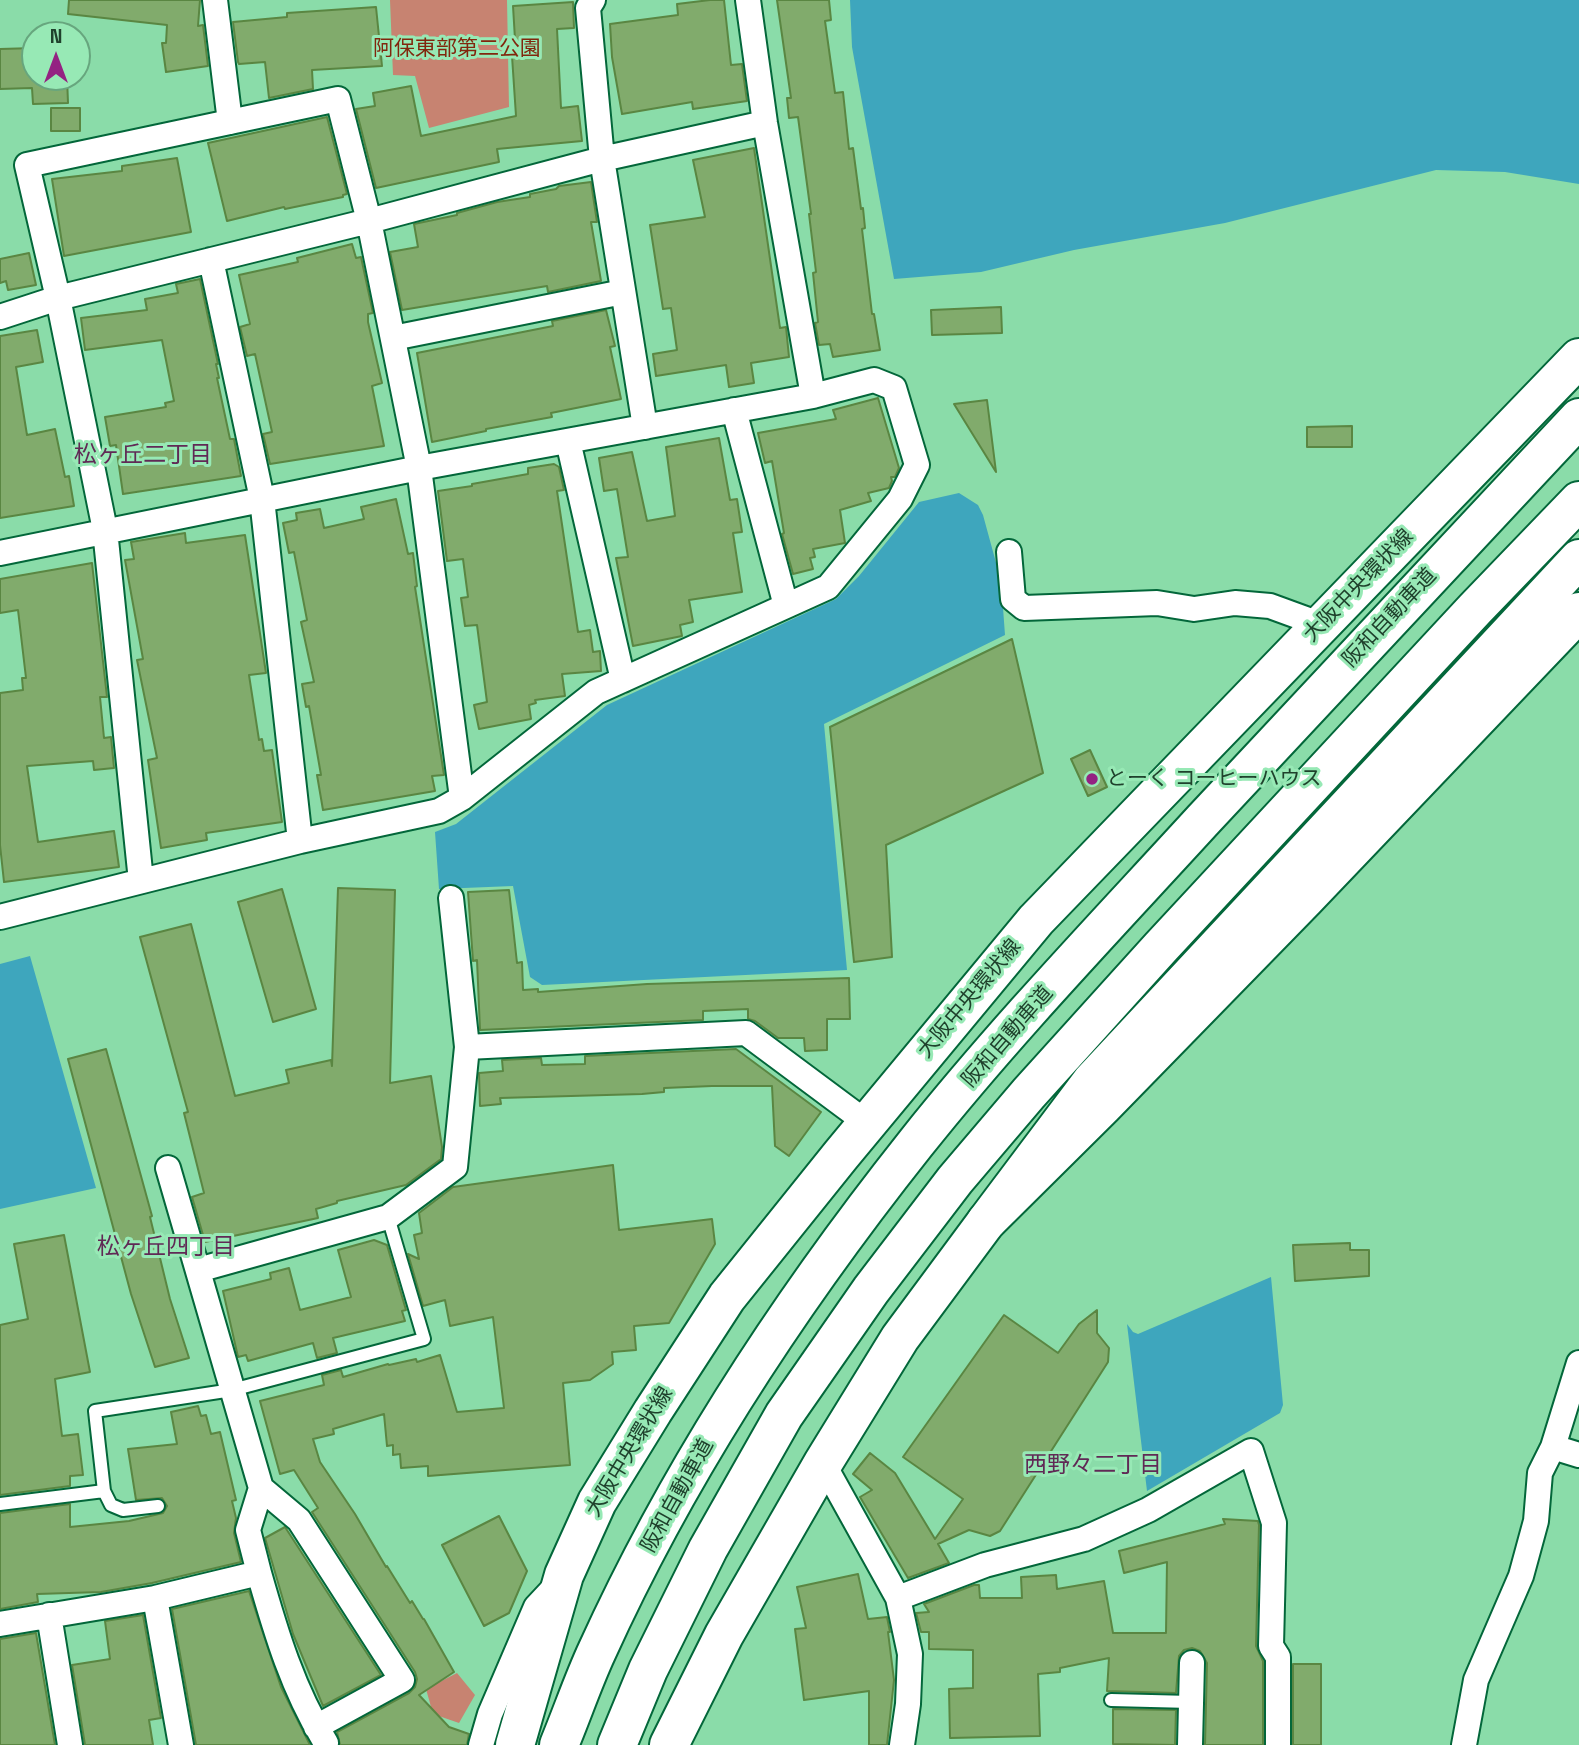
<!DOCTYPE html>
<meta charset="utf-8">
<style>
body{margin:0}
#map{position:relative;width:1579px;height:1745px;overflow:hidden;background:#8adca9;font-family:"Space Grotesk",sans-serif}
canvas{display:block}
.north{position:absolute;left:21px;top:21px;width:70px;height:70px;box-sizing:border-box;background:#97e9b5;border:2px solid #67a67e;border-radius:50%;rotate:0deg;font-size:19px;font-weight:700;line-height:28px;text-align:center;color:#1f412c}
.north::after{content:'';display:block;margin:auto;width:24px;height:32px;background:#942282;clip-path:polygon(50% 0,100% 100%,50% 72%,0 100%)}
</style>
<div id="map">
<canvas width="1579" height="1745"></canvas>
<div class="north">N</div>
</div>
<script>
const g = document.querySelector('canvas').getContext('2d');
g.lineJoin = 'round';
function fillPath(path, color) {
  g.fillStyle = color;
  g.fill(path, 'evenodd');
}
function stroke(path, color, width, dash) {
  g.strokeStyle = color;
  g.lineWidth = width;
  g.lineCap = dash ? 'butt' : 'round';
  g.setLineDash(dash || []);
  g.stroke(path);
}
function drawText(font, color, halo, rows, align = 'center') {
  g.font = font + ' "Space Grotesk","Noto Sans JP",sans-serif';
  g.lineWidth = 6;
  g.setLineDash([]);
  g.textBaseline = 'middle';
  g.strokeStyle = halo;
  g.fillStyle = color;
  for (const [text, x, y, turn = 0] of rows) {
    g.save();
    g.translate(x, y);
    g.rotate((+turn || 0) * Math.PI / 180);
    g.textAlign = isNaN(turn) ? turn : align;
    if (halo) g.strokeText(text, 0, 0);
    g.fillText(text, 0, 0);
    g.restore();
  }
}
fillPath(new Path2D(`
 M390,0H507L509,107L429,128L415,76L393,75Z
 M457,1673L475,1695L459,1723L433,1714L426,1689Z`), '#c78371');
fillPath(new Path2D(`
 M850,0H1579V184L1505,172L1436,170L1225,223L1074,250L981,272L894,279L852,47Z
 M959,493L978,505L983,515L1001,581L1005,635L824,724L847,970L542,985L530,977L513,886L439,889L435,832L456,824L607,705L836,599L859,576L919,502Z
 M30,956L96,1188L0,1209V964Z
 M1271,1277L1283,1405L1280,1413L1147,1491L1127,1324L1133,1332L1138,1334Z`), '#3ea6bd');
const building = new Path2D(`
 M69,0H200L198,26L203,25L208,66L166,72L162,43H166L167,25L68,14Z
 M710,0H724L731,65L742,64L747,101L693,109L692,102L622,114L612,57L610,24L678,15L677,4Z
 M777,0H829L831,20L825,21L835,93L843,92L849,149L853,148L861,209L863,208L865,228L862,229L872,314H874L880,350L833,357L830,344L819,345L815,323L818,322L813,273L816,272L809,214H811L798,117L789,118L787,98H791Z
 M573,2L574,28L557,29L561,108L578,106L582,141L497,149L499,162L376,188L356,109L375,106L373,93L411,86L421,136L516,116L512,56H516L513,6Z
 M376,7L382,66L312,70L313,89L269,98L265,62L239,64L238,62L233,22L287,17V13Z
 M35,48V77H67L68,103L33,104L32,88L0,89V49Z
 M51,108H80V131H51Z
 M327,117L347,194L343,195V197L285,209L284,207L227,221L208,143Z
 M754,148L780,328L786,327L789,357L751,363L754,383L729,387L726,365L656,376L653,354L677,350L671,308L663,309L650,225L705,217L693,160Z
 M177,158L191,232L64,256L52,179L122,171V166Z
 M591,182L597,222H591L601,281L548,292L547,286L402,310L390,252L418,247L414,224L457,215V213L497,202L530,197V194L556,189L559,186Z
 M352,244L356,258L361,257L373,313L368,314V322L382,383L372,386L384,446L270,464L263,434L272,432L255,354L247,356L240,327L250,324L239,275L298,262L297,258Z
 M29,253L36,285L8,290L6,281L0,283V259Z
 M200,279L218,364H216L219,378H217L230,439H234L241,476L123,494L116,445L110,446L105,417L166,407L165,403L174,401L162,340L85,350L81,318L147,310L145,299L178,293L176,284Z
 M1001,307L1002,333L932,335L931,310Z
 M606,310L615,346L610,347L621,399L551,413L552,417L486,429V431L432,442L417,353L553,326L552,321Z
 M37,330L43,362L16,367L27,435L55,429L65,477L69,476L74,506L0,518V336Z
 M878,398L899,468L895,477H891L892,481L889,488L868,493L871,501L840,510L845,543L813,549L815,557L810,558L813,569L793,574L782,534L784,533L772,461L765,463L758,433L836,419L833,410Z
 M987,400L996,472L954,404Z
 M1352,426V447H1307V427Z
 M719,438L730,500L737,499L742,532L733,533L742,592L689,600L693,622L680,625L682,636L633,646L616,558L628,557L617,489L604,491L599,458L632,452L647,521L675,516L666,447Z
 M554,464L559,467L564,490L557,491L578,632L590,630L593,652L600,651L601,671L562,674L565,696L535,700L536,703L529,705L531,719L479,729L474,705L487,702L477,625L465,626L461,598L468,597L463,559L447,561L438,491L472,486V484L528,474V468Z
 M396,499L408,554L413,553L417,586L415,587L444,775L432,776L435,791L323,810L317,775H321L309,706L306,707L302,684L314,682L301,622L307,620L294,552L289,553L283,523L297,520L296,513L320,509L324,528L364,519L361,507Z
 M185,533L186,543L245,535L266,673L249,675L259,740L262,739L264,751L272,750L282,822L206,833L207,840L161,848L148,760L157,758L137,660L143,659L125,560L134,559L131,542Z
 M92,563L107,697H100L104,738L111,737L114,768L94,770L93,761L27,766L38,842L114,831L119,867L4,882L0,845V693L23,690L22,678H26L18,610L0,613V579Z
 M1012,639L1043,773L886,845L892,957L854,962L830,727Z
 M1090,750L1107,787L1088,796L1071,759Z
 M338,888L395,890L390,1083L431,1076L442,1147L441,1159L406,1185L337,1201V1203L316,1209L318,1218L205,1242L192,1197L204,1193L184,1113L188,1112L140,937L191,924L235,1096L289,1083L286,1070L331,1060L332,1066Z
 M282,889L316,1009L273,1022L238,902Z
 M509,890L517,963L522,962L523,990L538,989V992L647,984L849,978L850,1019H827V1050L805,1051L804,1038H778L755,1021L748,1019V1009L703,1011V1020L480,1030L477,960L473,961L468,892Z
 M106,1049L152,1216L150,1217L170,1299L189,1358L155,1367L131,1294L68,1059Z
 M736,1049L821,1112L789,1156L775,1146L772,1086H712L664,1088V1092L642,1094L500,1098L501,1104L480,1106L479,1073L503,1071L502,1060L541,1058L542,1065L585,1064V1056Z
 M613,1165L619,1230L712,1219L715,1244L669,1323L634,1326L636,1350L612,1352L613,1364L590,1380L563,1383L570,1465L428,1476V1466L401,1468L400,1454L393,1455V1445L387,1446L384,1414L333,1429L334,1434L313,1439L320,1462L355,1514L386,1567L387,1566L410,1603L412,1601L423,1619H424L454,1672L419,1695L449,1727L469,1734L467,1745H340L337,1732L409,1693L415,1687L417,1679L415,1672L312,1512L318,1508L294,1470L280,1474L260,1401L324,1385L322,1375L341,1370L343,1377L388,1364L389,1365L416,1359L417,1362L440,1355L457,1412L504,1408L493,1317L450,1326L445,1300L423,1306L408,1254L419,1259L414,1235L422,1233L419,1213L453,1187Z
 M64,1235L90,1372L55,1379L62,1436L78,1434L83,1475L70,1476V1486L0,1495V1325L28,1319L14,1244Z
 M374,1240L387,1245L406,1310L402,1311L405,1321L333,1338L337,1353L317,1358L313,1343L248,1361L246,1355L238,1357L223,1291L271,1279L270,1273L289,1268L300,1310L351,1297L338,1250Z
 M1350,1243V1250H1369V1276L1295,1281L1293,1245Z
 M1097,1310V1333L1109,1348L1108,1362L1000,1531L990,1536L969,1530L938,1544L949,1563L908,1578L860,1497L872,1490L853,1474L870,1453L895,1473L935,1539L963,1499L903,1457L1004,1315L1058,1353L1079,1324Z
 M198,1406L201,1416L206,1415L211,1434L220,1432L236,1500L232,1501L236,1518L234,1533L241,1562L152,1583L101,1592L37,1594L38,1602L0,1609V1513L70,1504V1527L129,1521L163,1513L167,1506L162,1498L136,1500L128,1449L177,1444L171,1412Z
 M499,1516L527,1571L509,1613L484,1626L442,1545Z
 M1223,1519L1258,1521L1259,1525L1256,1646L1263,1661V1745H1205L1207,1663L1200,1651L1192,1648L1184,1650L1179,1656L1176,1693L1107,1691L1109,1658L1060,1668V1672L1038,1674L1040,1736L950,1738L949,1689L973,1688V1650L929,1649V1632H921L916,1613L929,1612L924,1604L974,1585H979L980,1598H1022L1021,1577L1056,1575L1057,1589L1104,1581L1113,1633H1166L1167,1562L1124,1573L1119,1551L1225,1524Z
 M285,1527L381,1675L323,1706L293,1634L265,1538Z
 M858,1574L868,1619L887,1617L890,1632H888L894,1680L887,1745H869V1691L804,1700L795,1629L806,1628L797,1587Z
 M249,1591L281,1687L310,1745H196L172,1609Z
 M143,1615L161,1718L149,1720L153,1745H85L72,1665L110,1659L105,1621Z
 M36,1633L55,1745H0V1639Z
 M1293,1664H1321V1745H1293Z
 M1113,1709L1176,1710L1175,1745L1113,1744Z`);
fillPath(building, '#81ab6c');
stroke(building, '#5a8642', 2);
const lane = new Path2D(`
 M104,1491L111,1505L123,1510L158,1506
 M0,1504L104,1491L95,1411L232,1390L424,1339L388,1217
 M1111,1700L1191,1702`);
const street = new Path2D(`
 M215,0L230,122
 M593,0L588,8L602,159L645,427
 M748,0L765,123L813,396
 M211,260L262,499L300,841
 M0,317L58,298L369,221L602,159L765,123
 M393,338L623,292
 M734,410L786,606
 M568,441L623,680
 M1009,552L1013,599L1024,608L1157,603L1194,609L1235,603L1270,606L1322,625
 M0,553L419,468L813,396L874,380L894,388L917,465L900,499L828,587L596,692L462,798L439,811L300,841L0,917
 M141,881L105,530L58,298L27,165L338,99L369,221L419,468L462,798
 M467,1047L746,1033L867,1123
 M198,1270L388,1217L455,1167L467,1047L451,898
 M1553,1447L1579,1455
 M823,1463L898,1598L910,1654L908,1704L902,1745
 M261,1488L299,1520L402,1680L316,1727
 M259,1573C276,1633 293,1690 326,1743
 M155,1598L181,1745
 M898,1598L985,1565L1084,1539L1148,1510L1251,1451L1274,1523L1271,1646L1278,1657V1745
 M49,1615L70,1745
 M0,1624L155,1598L259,1573L248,1530L261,1488L168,1168
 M481,1745L490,1714L536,1607L551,1591
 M1190,1745L1192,1663
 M1464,1745L1476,1680L1521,1576L1536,1521L1540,1473L1553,1447L1579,1363`);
const primary = new Path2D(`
 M515,1745L564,1575L597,1502L653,1411L727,1297L841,1155L1036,920L1579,358
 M669,1745L724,1635L823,1463L900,1338L986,1222L1103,1106L1305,899L1579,612`);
const highway = new Path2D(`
 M986,1222L1092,1081L1579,559
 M559,1745C572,1714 583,1681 597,1651C680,1468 792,1299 916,1143C1006,1030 1106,926 1203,820C1328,685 1453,551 1579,418
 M617,1745L648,1670L708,1549L784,1415L871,1290L955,1180L1029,1093L1161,947L1475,609L1579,501`);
stroke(lane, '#03673a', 16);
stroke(street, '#03673a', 28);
stroke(primary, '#03673a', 42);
stroke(highway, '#03673a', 42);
stroke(lane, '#fff', 12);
stroke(street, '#fff', 24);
stroke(primary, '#fff', 38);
stroke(highway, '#fff', 38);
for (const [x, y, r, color] of [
 [1092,779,7,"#942282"]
]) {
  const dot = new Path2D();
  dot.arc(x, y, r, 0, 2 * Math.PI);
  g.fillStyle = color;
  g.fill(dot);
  stroke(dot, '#97e9b5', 2.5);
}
drawText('21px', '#81260d', '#97e9b5', [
 ["阿保東部第二公園",457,49]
]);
drawText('21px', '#1f412c', '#97e9b5', [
 ["大阪中央環状線",1359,586,-46],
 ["阪和自動車道",1390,618,-47],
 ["大阪中央環状線",970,999,-50],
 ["阪和自動車道",1008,1037,-49],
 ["大阪中央環状線",630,1452,-59],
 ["阪和自動車道",678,1496,-61]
]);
drawText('21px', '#1f412c', '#97e9b5', [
 ["とーく コーヒーハウス",1106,779]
], 'left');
drawText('23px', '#602955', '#97e9b5', [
 ["松ヶ丘二丁目",143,456],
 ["松ヶ丘四丁目",166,1248],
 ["西野々二丁目",1093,1466]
]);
</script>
